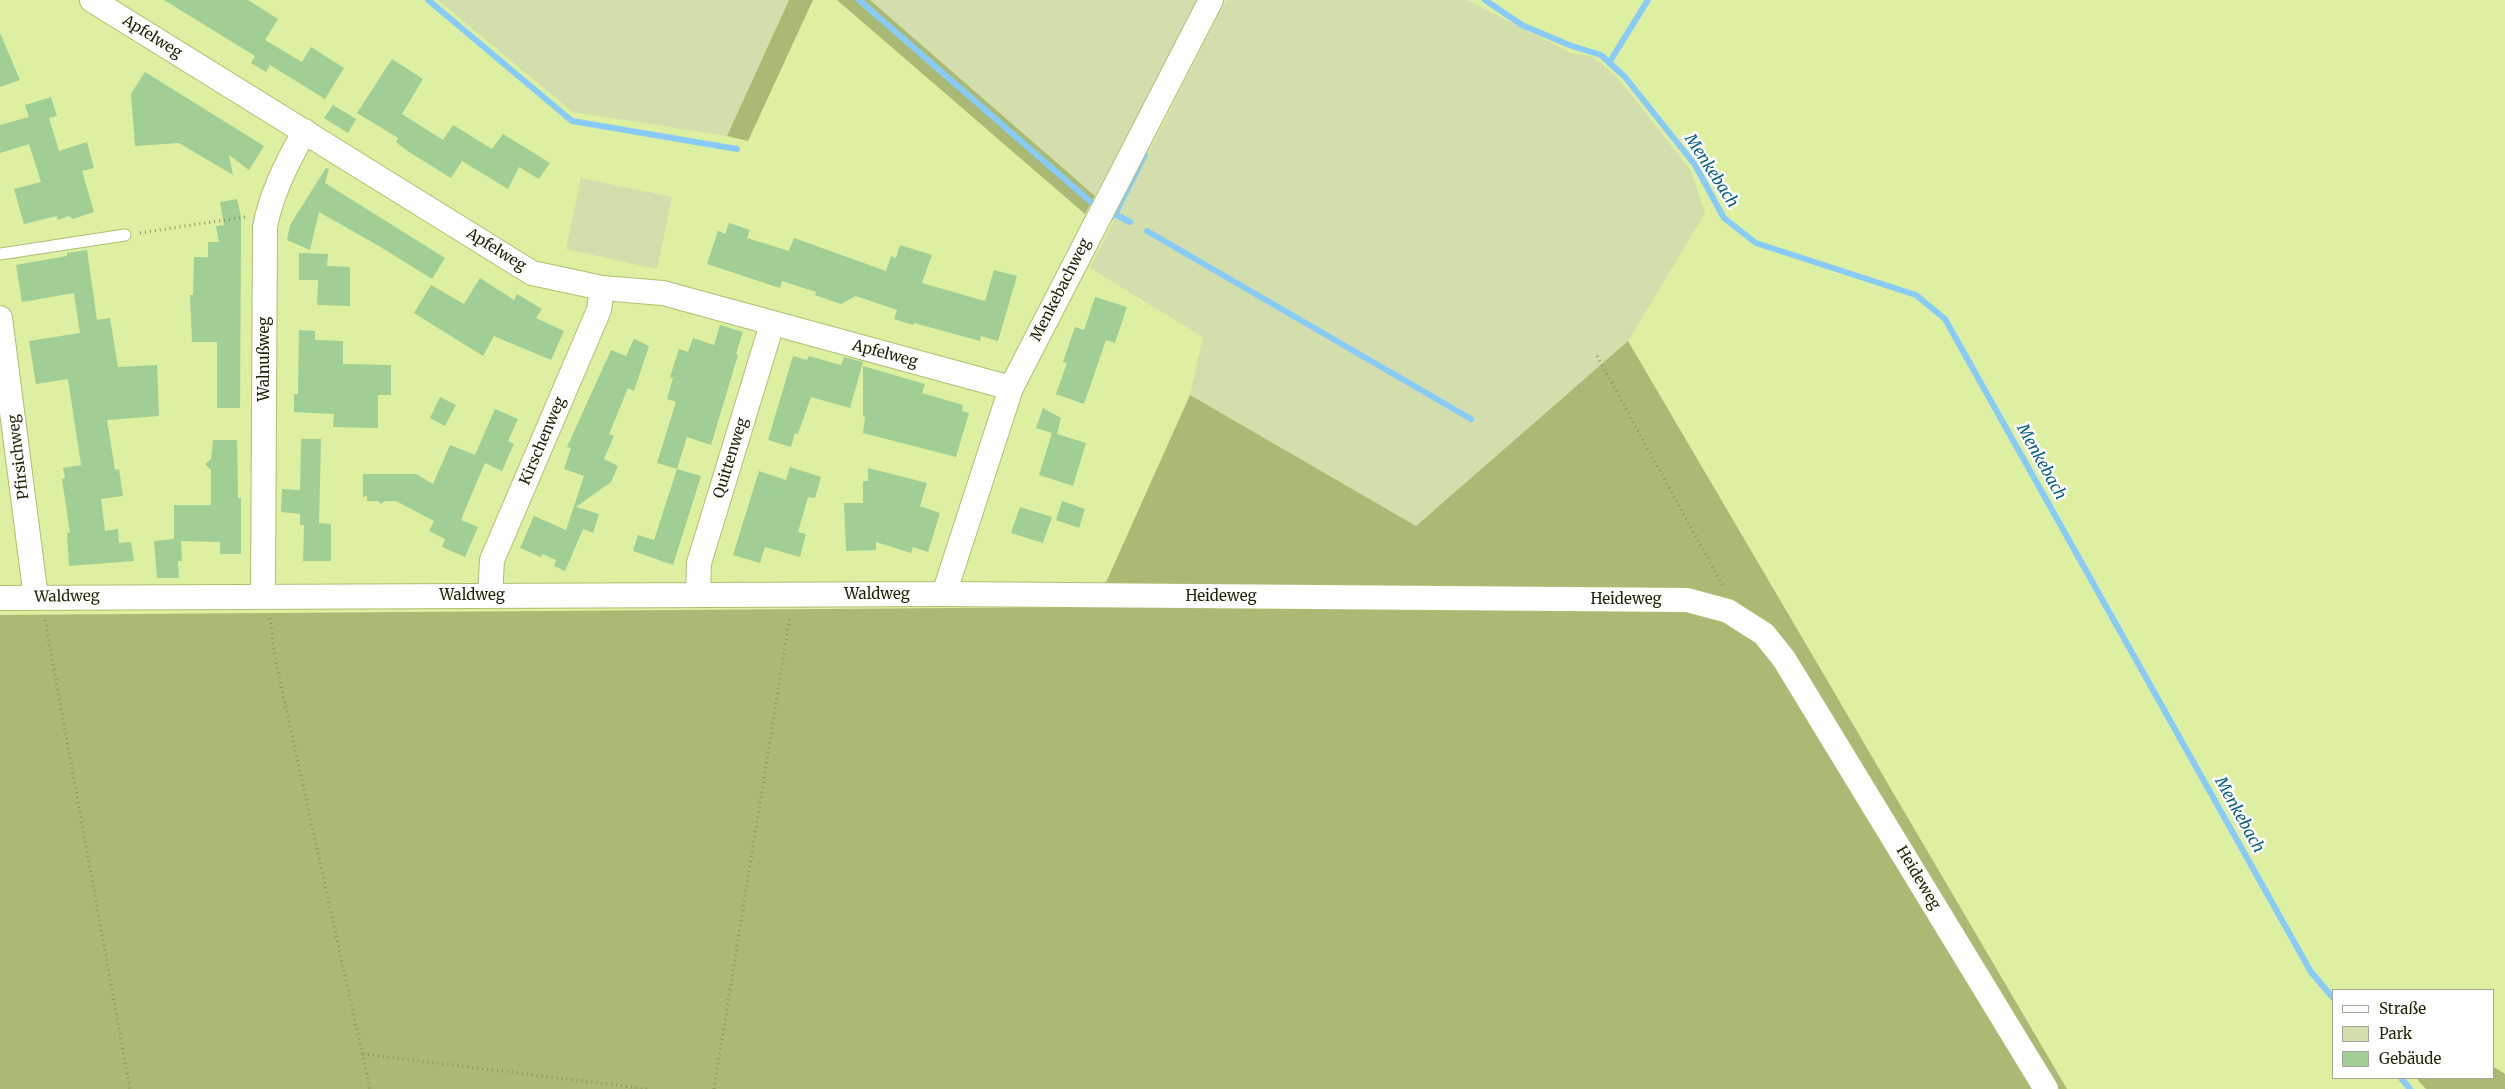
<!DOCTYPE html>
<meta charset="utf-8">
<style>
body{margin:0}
#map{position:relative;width:2505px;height:1089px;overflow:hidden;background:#ddefa0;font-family:Merriweather,serif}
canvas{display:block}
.legend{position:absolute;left:2332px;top:989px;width:162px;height:90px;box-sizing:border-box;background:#fff;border:1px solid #a5a79a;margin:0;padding:6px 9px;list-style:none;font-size:15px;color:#1d2303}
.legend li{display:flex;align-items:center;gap:10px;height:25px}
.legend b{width:25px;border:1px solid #a5a79a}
</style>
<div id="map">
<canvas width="2505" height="1089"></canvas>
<ul class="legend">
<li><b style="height:6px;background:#fff"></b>Straße</li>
<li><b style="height:14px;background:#d2deac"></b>Park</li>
<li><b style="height:14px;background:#a1ce94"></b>Gebäude</li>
</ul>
</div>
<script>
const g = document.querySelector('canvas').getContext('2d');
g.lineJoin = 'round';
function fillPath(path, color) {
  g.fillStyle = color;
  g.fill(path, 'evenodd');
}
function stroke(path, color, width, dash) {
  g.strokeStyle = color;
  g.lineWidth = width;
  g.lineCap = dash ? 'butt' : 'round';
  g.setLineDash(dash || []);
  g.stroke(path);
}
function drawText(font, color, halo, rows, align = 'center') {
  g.font = font + ' Merriweather,serif';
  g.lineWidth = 5;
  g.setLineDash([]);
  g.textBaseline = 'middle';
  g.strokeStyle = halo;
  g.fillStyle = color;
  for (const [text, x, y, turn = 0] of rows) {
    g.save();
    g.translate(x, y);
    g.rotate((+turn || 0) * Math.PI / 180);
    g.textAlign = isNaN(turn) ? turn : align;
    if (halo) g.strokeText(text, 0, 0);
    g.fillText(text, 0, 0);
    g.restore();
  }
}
fillPath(new Path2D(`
 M438,0H789L727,136L573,112Z
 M870,0H1197L1095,196Z
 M1226,0H1467L1571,53L1590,56L1601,63L1622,83L1691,171L1705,213L1628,341L1416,526L1190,395L1203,337L1090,268Z
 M581,178L672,197L657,269L566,249Z`), '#d2deac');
fillPath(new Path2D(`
 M789,0H813L748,141L727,136Z
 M837,0H870L1095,196L1085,214Z
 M1628,341L2067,1089H0V615L1095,607L1190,395L1416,526Z
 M2494,1067L2505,1074V1089H2426L2416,1078H2494Z`), '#aab974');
stroke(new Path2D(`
 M428,0L572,121L737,149
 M859,0L1092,203
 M1485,0L1522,25L1569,45L1601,55L1625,77L1695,165L1724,218L1756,243L1916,295L1945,319L2311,972L2334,999
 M1609,63L1648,0
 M1115,214L1145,155
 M1112,217L1115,214L1130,222
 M1147,231L1471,419
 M2401,1078L2410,1089`), '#89cbf8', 6);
fillPath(new Path2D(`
 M164,0H248L278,19L265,40L302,62L311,47L344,68L325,99L270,65L266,72L251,63L255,56Z
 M0,33L20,80L0,87Z
 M392,59L423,79L402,114L443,140L453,125L492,149L503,134L550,163L539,179L519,167L508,189L462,161L451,178L406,150L396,142L398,138L357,113Z
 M145,72L264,146L249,170L229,155L233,175L179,143L135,146L131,94Z
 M51,97L57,116L49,118L59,151L87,142L94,168L82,171L94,212L73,219L69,216L58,220L57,216L24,224L14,189L41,182L29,144L0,153V125L29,117L25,105Z
 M333,105L356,119L348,133L324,118Z
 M326,168L329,169L325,183L445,258L432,279L379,246L319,212L310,250L287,240L290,225Z
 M237,199L241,217V239L240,408H217V342H192L190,295H193L194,257H208V242H219L216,226L224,225L220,202Z
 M729,223L750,230L747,238L789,251L794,238L886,271L891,256L896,258L900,245L932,255L922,283L985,301L994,270L1017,276L998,341L981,336L980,341L914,323L913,325L894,319L897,310L856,296L841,304L815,295L816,292L782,281L780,288L707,264L718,231L725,234Z
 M87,250L97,320L110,318L118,367L157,365L159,416L107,420L115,470L119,469L123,496L101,499L105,531L118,529L119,543L131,542L134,561L69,566L67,533H70L62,479L65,478L63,468L81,465L68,379L36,384L29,341L80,333L74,293L22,302L16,265L67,256V253Z
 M299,253L328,254L327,266L350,267V306L317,305L318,280H299Z
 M480,278L514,300L517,294L542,309L536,318L564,331L551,360L494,336L483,356L414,313L431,285L464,304Z
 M1095,297L1127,307L1115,343L1106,340L1084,404L1056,394L1067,363L1063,362L1075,327L1084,330Z
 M720,325L743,332L736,354L738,355L711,445L687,437L677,469L701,476L673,565L633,551L638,535L654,540L677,469L657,463L676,402L667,399L673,378L670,377L679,349L688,352L693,338L714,345Z
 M299,330L315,331V340L343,341V364L391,365V395H378V428L333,427L334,414L294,412V394H298Z
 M634,339L649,346L634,391L628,388L609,434L614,436L604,459L618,466L611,482L576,507L599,514L593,533L583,529L565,571L554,566L556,560L542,554L541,557L520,548L534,516L566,530L584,476L564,469L571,448L567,447L611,350L626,356Z
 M793,356L807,360L809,356L841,365L844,357L863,362L850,408L811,397L798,434L795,433L791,447L768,440Z
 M863,366L925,384L922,393L963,405L962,411L969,413L956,457L863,433L865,417L863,416Z
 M440,397L456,405L445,426L430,418Z
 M1043,408L1061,418L1057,434L1086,443L1073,486L1039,475L1052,433L1036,428Z
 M495,409L518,419L508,441L514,444L502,471L485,463L467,505L461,520L478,527L465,557L442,547L445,539L429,531L434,521L396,501H385L381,504L378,501H367V496L363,497V474H416L433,484L450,445L475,455Z
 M301,439H321L319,523L331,524V561H303L304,525H300V514L281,512L282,489L300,490Z
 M213,440H237L238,498H241V554H220V542L181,541L182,561H178L179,578H157L154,541L174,539V505H211V470L205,464L211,459Z
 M790,467L821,477L815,498L808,497L798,532L806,534L800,557L765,547L760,563L733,555L759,471L786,480Z
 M868,468L927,483L920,506L940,513L928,552L913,547L911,553L876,542V550L846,551L844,503H863V481H868Z
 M1062,501L1085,509L1079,528L1056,520Z
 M1020,507L1052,517L1043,543L1011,533Z`), '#a1ce94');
const lane = new Path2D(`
 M0,254L125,235`);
const street = new Path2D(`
 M92,0L532,273L602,288L663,293L1011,388
 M0,318L36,598
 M698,594L699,563L772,324
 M944,594L1011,388L1211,0
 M263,596L265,227C271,193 288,160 305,131
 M490,596L492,560L599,310L602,288
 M0,598L944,594L1687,600L1728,611L1764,634L1784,659L2046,1089`);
stroke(lane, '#afbf72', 13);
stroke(street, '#afbf72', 26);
stroke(new Path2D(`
 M140,233L245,217
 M1597,356L1724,588
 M270,618L275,658L370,1089
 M45,620L130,1089
 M363,1054L648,1089
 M714,1089L790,616`), '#8a975c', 3, [1, 4]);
stroke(lane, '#fff', 11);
stroke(street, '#fff', 24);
drawText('15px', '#1d2303', '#fff', [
 ["Apfelweg",152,37,32],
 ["Apfelweg",496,250,32],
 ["Menkebachweg",1061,290,-63],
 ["Apfelweg",885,354,15],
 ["Walnußweg",265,359,-90],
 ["Kirschenweg",543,441,-67],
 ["Pfirsichweg",19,457,-97],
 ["Quittenweg",731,458,-73],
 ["Waldweg",877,595],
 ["Waldweg",472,596],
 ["Waldweg",67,597,-1],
 ["Heideweg",1221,597],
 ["Heideweg",1626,600],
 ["Heideweg",1918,878,59]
]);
drawText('italic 16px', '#075c85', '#fff', [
 ["Menkebach",1711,171,57],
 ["Menkebach",2041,462,61],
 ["Menkebach",2239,815,61]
]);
</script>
